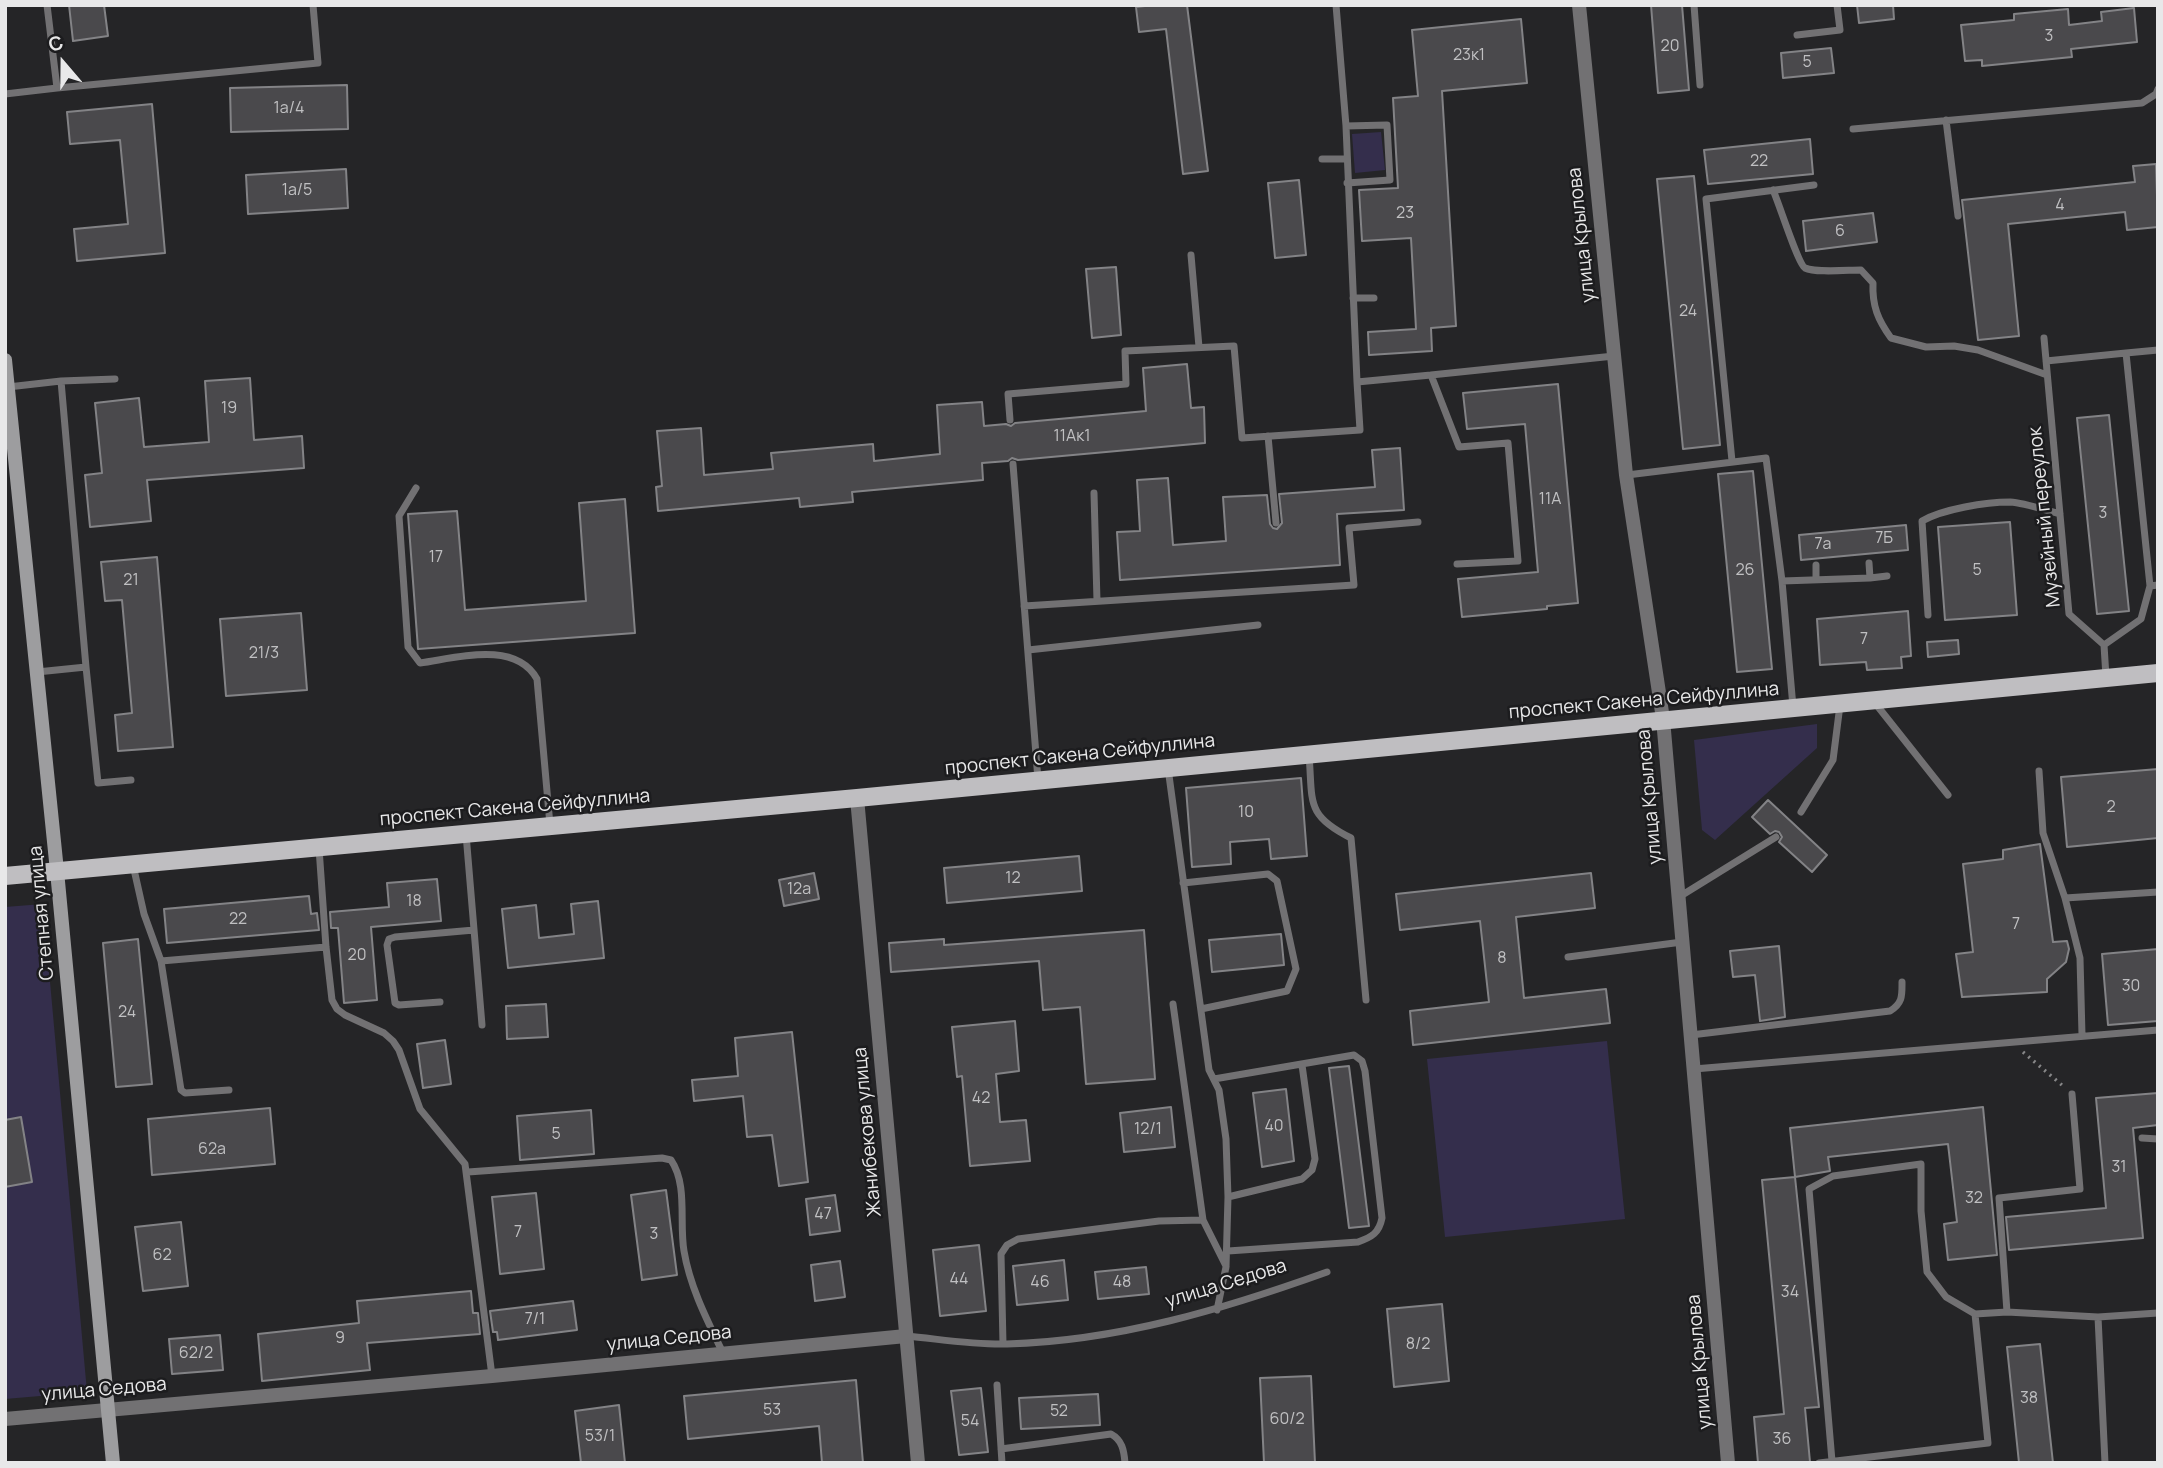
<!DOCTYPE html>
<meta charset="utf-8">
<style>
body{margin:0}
#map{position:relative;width:2163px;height:1468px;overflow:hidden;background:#252527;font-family:Manrope,sans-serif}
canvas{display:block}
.frame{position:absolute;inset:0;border:7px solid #e8e8e9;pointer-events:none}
.north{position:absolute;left:28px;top:28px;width:70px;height:70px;-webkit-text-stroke:5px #1c1c1e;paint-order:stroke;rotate:340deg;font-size:19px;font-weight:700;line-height:28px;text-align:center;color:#e8e8e9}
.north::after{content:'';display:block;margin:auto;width:24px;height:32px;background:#e8e8e9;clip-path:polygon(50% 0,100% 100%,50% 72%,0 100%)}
</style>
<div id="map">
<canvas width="2163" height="1468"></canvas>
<div class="frame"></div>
<div class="north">С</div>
</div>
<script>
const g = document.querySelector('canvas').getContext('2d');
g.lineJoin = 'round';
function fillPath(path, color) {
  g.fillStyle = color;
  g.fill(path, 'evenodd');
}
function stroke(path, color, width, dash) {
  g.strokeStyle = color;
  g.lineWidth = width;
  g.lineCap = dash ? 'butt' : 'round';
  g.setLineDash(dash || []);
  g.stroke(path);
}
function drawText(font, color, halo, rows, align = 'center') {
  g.font = font + ' Manrope,sans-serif';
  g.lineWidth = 5;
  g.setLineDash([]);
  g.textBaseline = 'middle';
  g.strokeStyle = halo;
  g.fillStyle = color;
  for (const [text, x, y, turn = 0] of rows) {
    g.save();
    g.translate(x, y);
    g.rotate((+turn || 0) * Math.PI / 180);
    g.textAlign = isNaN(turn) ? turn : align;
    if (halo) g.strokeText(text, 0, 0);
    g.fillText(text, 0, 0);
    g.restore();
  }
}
fillPath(new Path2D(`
 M1381,132L1385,170L1355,173L1352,134Z
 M1817,724V748L1715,840L1702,830L1694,740Z
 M43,904L87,1392L5,1399V907Z
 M1607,1041L1625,1219L1445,1237L1427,1059Z`), '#342e4c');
const building = new Path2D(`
 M69,5H104L108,36L73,41Z
 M1154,5H1187L1208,171L1183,174L1166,29L1139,32L1136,7Z
 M1651,5H1682L1689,90L1658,93Z
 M1857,5H1893L1894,19L1859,23Z
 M2134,8L2137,42L2071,49L2072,57L1982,66V60L1965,61L1961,25L2014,20V14L2068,9L2069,25L2102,21L2101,12Z
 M1521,19L1527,83L1442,91L1456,326L1431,328L1432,351L1369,355L1368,332L1416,329L1411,238L1362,241L1359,190L1398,188L1393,98L1418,96L1412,30Z
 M1831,48L1834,73L1783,78L1781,53Z
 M347,85L348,129L231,132L230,88Z
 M152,104L165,253L77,261L74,229L128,224L120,140L70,144L67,112Z
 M1810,139L1813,174L1708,184L1704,150Z
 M2156,164L2158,227L2127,230L2125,212L2008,224L2019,336L1978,340L1962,200L2135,182L2133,166Z
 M346,169L348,208L248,214L246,175Z
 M1694,176L1720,445L1683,449L1657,179Z
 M1299,180L1306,255L1275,258L1268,183Z
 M1873,213L1877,242L1806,251L1803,221Z
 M1116,267L1121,335L1092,338L1086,269Z
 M1187,364L1191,408L1204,407L1205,443L1018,460L1012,458L1008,461L982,463L983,480L852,492L853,502L800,507L799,498L658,511L656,487L662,486L657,431L701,428L704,475L773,469L771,453L873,444L874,461L940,454L937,405L982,402L984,426L1006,424L1011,426L1015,423L1146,411L1143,368Z
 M250,378L254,440L302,436L304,468L147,480L151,521L90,527L85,475L102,473L95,403L139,398L144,447L209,442L205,381Z
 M1558,384L1578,603L1547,606V609L1462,617L1458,579L1538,572L1525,424L1467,429L1463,393Z
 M2109,415L2129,611L2097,614L2077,418Z
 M1400,448L1404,510L1337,514L1340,565L1120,580L1117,532L1140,531L1137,480L1168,478L1173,545L1226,541L1223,497L1267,495L1270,524L1273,528L1277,529L1282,523L1279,494L1375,487L1372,450Z
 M1753,471L1772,669L1737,672L1718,474Z
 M625,499L635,633L418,649L408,514L457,511L465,610L586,601L579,503Z
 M2010,522L2017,615L1945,620L1938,527Z
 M1906,525L1908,550L1801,560L1799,535Z
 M157,557L173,747L118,751L115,715L132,713L122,600L105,601L101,562Z
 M1908,611L1911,656L1901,657L1902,668L1867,670L1866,662L1820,665L1817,619Z
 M301,613L307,690L226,696L220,619Z
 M1958,640L1959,654L1928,657L1927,642Z
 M2158,769V838L2067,847L2061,777Z
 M1301,778L1307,856L1271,859L1269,839L1230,842L1231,864L1192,867L1186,788Z
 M1768,800L1827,855L1812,872L1779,842L1782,837L1779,832L1775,831L1770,834L1752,817Z
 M2040,844L2053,942L2067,941L2069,949L2066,962L2047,979V992L1962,997L1956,954L1973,952L1963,864L2003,859V850Z
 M1079,856L1082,891L947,903L944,868Z
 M814,873L819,899L784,906L779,880Z
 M1591,873L1595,908L1516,917L1524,998L1606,989L1610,1023L1413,1045L1410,1011L1489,1002L1480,921L1400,930L1396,894Z
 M437,879L441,921L371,927L377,1000L344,1003L338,928H331L330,912L389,907L387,883Z
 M309,896L311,914L317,913L319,930L167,943L164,909Z
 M598,901L604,958L508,968L502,909L536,905L539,938L574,934L571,904Z
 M1144,930L1155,1079L1086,1084L1080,1007L1043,1010L1039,961L891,972L889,943L944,939V945Z
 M1281,934L1284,965L1212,972L1209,940Z
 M138,939L152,1084L116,1087L103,943Z
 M1779,946L1785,1017L1760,1021L1755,975L1733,977L1730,951Z
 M2158,949V1021L2108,1025L2102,954Z
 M546,1004L548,1037L507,1039L506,1006Z
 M1015,1021L1019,1071L996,1074L1000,1122L1026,1120L1030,1161L970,1166L962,1076L957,1077L952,1027Z
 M792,1032L808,1182L779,1186L772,1135L747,1137L743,1096L694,1101L692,1080L738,1076L735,1038Z
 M445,1040L451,1084L423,1088L417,1044Z
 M1349,1066L1369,1226L1349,1228L1329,1068Z
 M1286,1089L1294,1161L1262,1167L1253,1093Z
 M2158,1093V1125L2133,1128L2143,1238L2009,1250L2006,1217L2106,1208L2096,1098Z
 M1171,1107L1175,1147L1124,1152L1120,1113Z
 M1983,1107L1997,1255L1948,1260L1944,1224L1957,1222L1948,1144L1828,1157L1830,1171L1795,1177L1790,1128Z
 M270,1108L275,1164L152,1175L148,1119Z
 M591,1110L594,1154L520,1160L517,1116Z
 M21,1117L32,1182L5,1187V1120Z
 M1795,1177L1819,1407L1805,1408L1810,1462L1758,1463L1754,1417L1784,1414L1762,1180Z
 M666,1190L677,1275L642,1280L631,1195Z
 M536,1193L544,1269L500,1274L492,1197Z
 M835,1195L840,1231L810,1235L806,1199Z
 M181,1222L188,1286L143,1291L135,1227Z
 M979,1245L986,1311L940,1316L933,1250Z
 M1064,1260L1068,1300L1017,1305L1013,1266Z
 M840,1261L845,1297L815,1301L811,1265Z
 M1146,1267L1149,1294L1098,1299L1095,1272Z
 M471,1291L473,1313H478L480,1334L367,1343L370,1370L262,1381L258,1334L359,1323L357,1301Z
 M573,1301L577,1330L498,1340L497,1332H493L490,1311Z
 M1442,1304L1449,1381L1394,1387L1387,1309Z
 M220,1335L223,1370L172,1374L169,1339Z
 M2040,1344L2053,1463H2019L2007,1347Z
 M1311,1376L1315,1463H1264L1260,1378Z
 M856,1380L863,1463H822L819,1426L688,1439L684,1396Z
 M981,1388L988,1452L959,1455L951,1391Z
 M1098,1394L1100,1425L1021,1429L1019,1398Z
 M619,1405L625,1463H581L575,1411Z`);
fillPath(building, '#4a494c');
stroke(building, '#838386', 2);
stroke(new Path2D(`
 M2023,1052L2063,1086`), '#878788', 3.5, [2, 5]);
stroke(new Path2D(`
 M1336,5L1346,126L1357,382L1431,375L1459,447L1508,443L1518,561L1457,564
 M1694,5L1700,85
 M1797,35L1840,30L1837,5
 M57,88L318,63L313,5
 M5,94L57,88L47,5
 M1946,120L1958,216
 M1346,126L1387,125L1390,180L1347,183
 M1853,129L2142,103L2156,94L2158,89
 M1322,159H1346
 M1773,190C1779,203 1798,264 1805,268C1815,273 1848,270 1861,270L1873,283C1872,306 1878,320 1891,338L1926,347L1954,346L1978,350L2047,375
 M1191,255L1199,347
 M1353,298H1374
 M2044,338L2069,614L2104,645L2106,677
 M2126,353L2158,350
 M2046,361L2126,353L2150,586
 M1431,375L1614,356
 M8,387L61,381
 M1010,420L1008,394L1126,384L1125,351L1234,346L1242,438L1360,430L1357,382
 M1268,436L1276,523
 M1732,461L1706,199L1814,185
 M1013,464L1038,780
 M1627,475L1766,458L1782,581L1793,707
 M416,488L399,516L408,647L420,663C457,658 515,640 537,679L550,825
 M1094,493L1097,601
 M1869,563L1870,578
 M1816,579V565
 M1782,581L1870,578L1887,576
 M1024,606L1354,585L1349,528L1418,522
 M1928,615L1922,521C1943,509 1986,502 2010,502C2026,503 2044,510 2060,514
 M2104,645L2141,619L2150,586L2158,585
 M1028,650L1258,625
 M86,667L61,381L115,379
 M37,672L86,667L98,783L131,780
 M1875,703L1948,795
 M1309,755C1313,802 1305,815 1351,838L1366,1000
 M1168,768L1209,1070L1219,1090L1226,1139L1228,1197L1226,1267L1217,1310
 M2039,771L2043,833L2065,898
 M1801,812L1833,760L1840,705
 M466,834L482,1025
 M319,848L326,947L332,1000L337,1009L345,1015L384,1033L393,1041L399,1050L420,1109L465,1164L492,1376
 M133,865L144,914L161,961L181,1090L185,1093L229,1090
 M1183,883L1268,874L1277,881L1296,969L1287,991L1201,1009
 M1679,897L1776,837
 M1568,957L1682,942
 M161,961L326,947
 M440,1002L399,1005L395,1003L387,945L389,939L395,937L474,930
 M1173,1004L1203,1220L1226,1266
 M1691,1035L1890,1011C1903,1003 1902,995 1902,982
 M2082,1035L2080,958L2065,898L2158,892
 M1694,1069L2158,1030
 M1214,1079L1354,1055L1362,1061L1365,1071L1382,1218C1379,1233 1372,1237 1358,1242L1228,1251
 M2142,1138L2158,1139
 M468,1172L662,1158L671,1160C688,1185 679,1222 684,1251C690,1287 707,1320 723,1353
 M1228,1197L1302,1179L1312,1170L1315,1159L1302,1065
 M2007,1312L2098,1317L2105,1463
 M2098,1317L2158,1313
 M906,1336C939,1339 973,1345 1007,1344C1118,1341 1224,1309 1327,1272
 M1003,1344L1001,1254L1007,1245L1018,1239L1159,1221L1203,1220
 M997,1385L1002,1463
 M1001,1449L1111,1434C1122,1440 1124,1450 1125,1463
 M1832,1461L1809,1189L1833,1176L1921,1164V1211L1927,1272L1946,1297L1975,1314
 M1819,1463L1988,1443L1975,1314L2007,1312L1999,1198L2080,1189L2072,1094`), '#727173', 7);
stroke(new Path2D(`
 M1663,719L1728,1463
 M5,1419L492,1376L906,1336`), '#727173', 14);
stroke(new Path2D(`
 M1579,5L1626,475L1663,719
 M857,798L918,1463`), '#727173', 14);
stroke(new Path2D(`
 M5,360L57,871L113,1463`), '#9d9d9f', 14);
stroke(new Path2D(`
 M5,876L857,798L2158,673`), '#bfbec1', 18);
drawText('16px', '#c0c0c2', null, [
 ["3",2049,37],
 ["20",1670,47],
 ["23к1",1469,56],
 ["5",1807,63],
 ["1а/4",289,109],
 ["22",1759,162],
 ["1а/5",297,191],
 ["4",2060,206],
 ["23",1405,214],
 ["6",1840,232],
 ["24",1688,312],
 ["19",229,409],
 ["11Ак1",1072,437],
 ["11А",1550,500],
 ["3",2103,514],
 ["7Б",1884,539],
 ["7а",1823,545],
 ["17",436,558],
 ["26",1745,571],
 ["5",1977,571],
 ["21",131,581],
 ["7",1864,640],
 ["21/3",264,654],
 ["2",2111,808],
 ["10",1246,813],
 ["12",1013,879],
 ["12а",799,890],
 ["18",414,902],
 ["22",238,920],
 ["7",2016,925],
 ["20",357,956],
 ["8",1502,959],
 ["30",2131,987],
 ["24",127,1013],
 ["42",981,1099],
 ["40",1274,1127],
 ["12/1",1148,1130],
 ["5",556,1135],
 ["62а",212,1150],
 ["31",2119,1168],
 ["32",1974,1199],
 ["47",823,1215],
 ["7",518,1233],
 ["3",654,1235],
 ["62",162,1256],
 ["44",959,1280],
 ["46",1040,1283],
 ["48",1122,1283],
 ["34",1790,1293],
 ["7/1",535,1320],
 ["9",340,1339],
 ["8/2",1418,1345],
 ["62/2",196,1354],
 ["38",2029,1399],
 ["53",772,1411],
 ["52",1059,1412],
 ["60/2",1287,1420],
 ["54",970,1422],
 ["53/1",600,1437],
 ["36",1782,1440]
]);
drawText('19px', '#e8e8e9', '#1c1c1e', [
 ["улица Крылова",1582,235,-96],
 ["Музейный переулок",2045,517,-96],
 ["проспект Сакена Сейфуллина",1644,701,-5],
 ["проспект Сакена Сейфуллина",1080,755,-6],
 ["улица Крылова",1650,797,-95],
 ["проспект Сакена Сейфуллина",515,808,-5],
 ["Степная улица",42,913,-95],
 ["Жанибекова улица",868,1132,-95],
 ["улица Седова",1226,1284,-17],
 ["улица Седова",669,1339,-6],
 ["улица Крылова",1700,1362,-95],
 ["улица Седова",104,1390,-5]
]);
</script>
